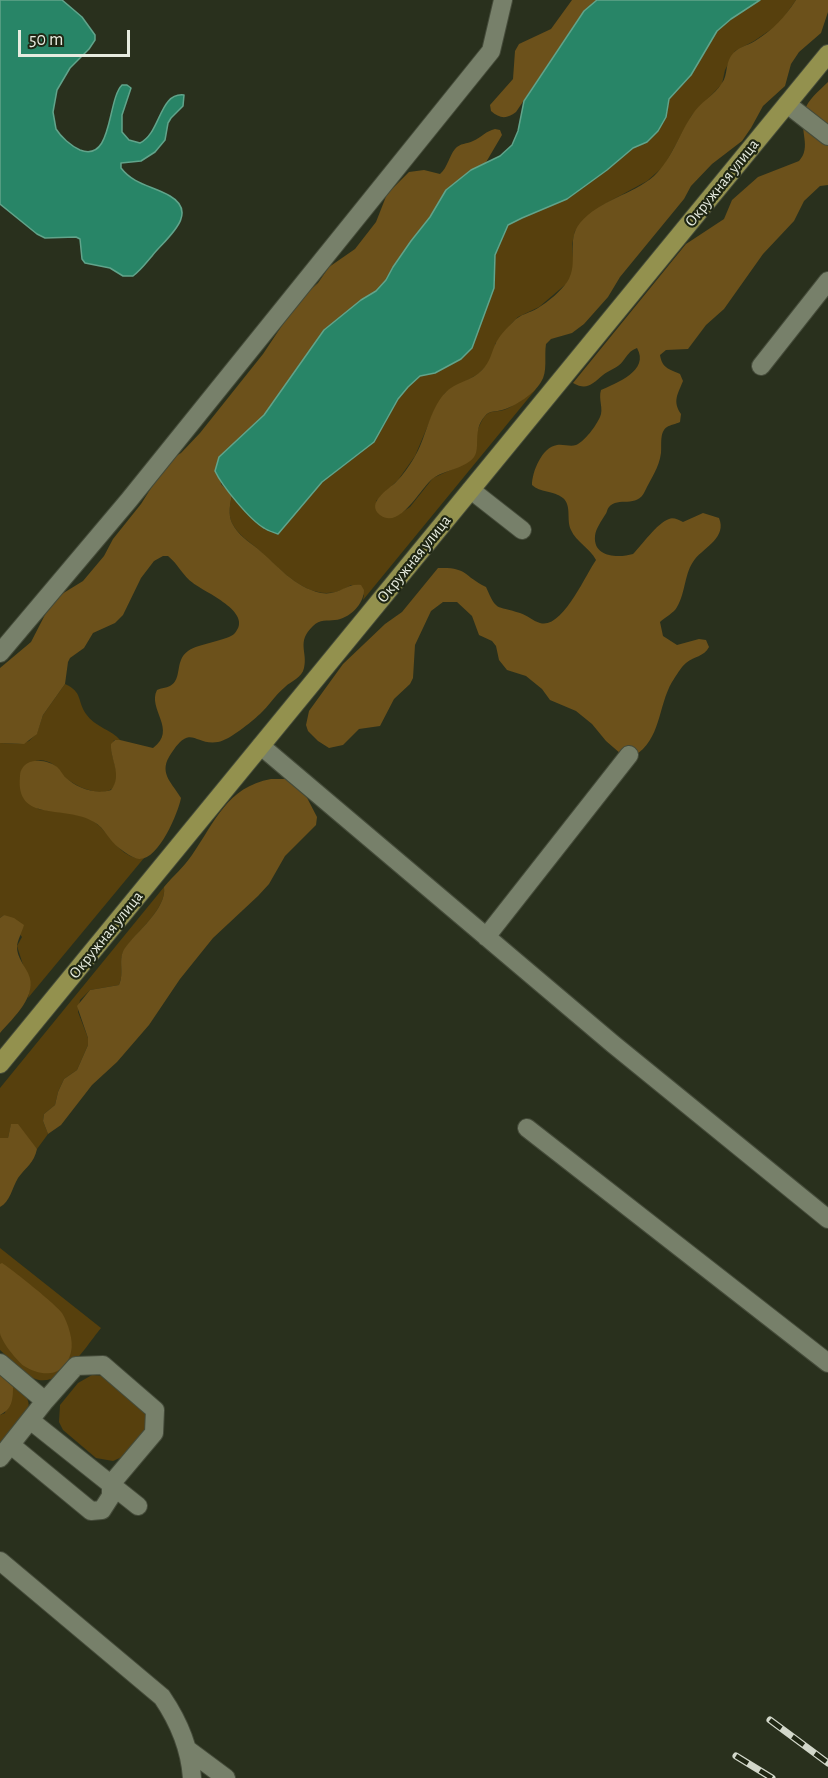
<!DOCTYPE html>
<meta charset="utf-8">
<style>
body{margin:0}
#map{position:relative;width:828px;height:1778px;overflow:hidden;background:#29301d;font-family:"Alegreya Sans",sans-serif}
canvas{display:block}
.scale{position:absolute;left:18px;top:30px;width:112px;height:27px;box-sizing:border-box;border:3px solid #e7ece0;border-top:0;padding-left:8px;font-size:18px;line-height:21px;white-space:nowrap;color:#e7ece0;-webkit-text-stroke:4px #1f2613;paint-order:stroke}
</style>
<div id="map">
<canvas width="828" height="1778"></canvas>
<div class="scale">50 m</div>
</div>
<script>
const g = document.querySelector('canvas').getContext('2d');
g.lineJoin = 'round';
function fillPath(path, color) {
  g.fillStyle = color;
  g.fill(path, 'evenodd');
}
function stroke(path, color, width, dash) {
  g.strokeStyle = color;
  g.lineWidth = width;
  g.lineCap = dash ? 'butt' : 'round';
  g.setLineDash(dash || []);
  g.stroke(path);
}
function drawText(font, color, halo, rows, align = 'center') {
  g.font = font + ' "Alegreya Sans",sans-serif';
  g.lineWidth = 4.5;
  g.setLineDash([]);
  g.textBaseline = 'middle';
  g.strokeStyle = halo;
  g.fillStyle = color;
  for (const [text, x, y, turn = 0] of rows) {
    g.save();
    g.translate(x, y);
    g.rotate((+turn || 0) * Math.PI / 180);
    g.textAlign = isNaN(turn) ? turn : align;
    if (halo) g.strokeText(text, 0, 0);
    g.fillText(text, 0, 0);
    g.restore();
  }
}
fillPath(new Path2D(`
 M760,0H796L779,24L754,41L735,51L725,70L722,84L692,115L664,166L647,181L601,206L575,231L572,244L574,271L566,284L539,307L518,317L513,322L495,344V351L488,364L478,374L445,393L434,411L415,456L398,480L376,501L398,515L410,507L433,478L466,463C471,451 478,423 486,415C491,410 498,412 504,410C517,405 525,396 536,389L363,600L364,595L351,585C315,609 284,573 259,550C249,541 238,535 232,523C228,515 230,503 232,495L242,506L301,507L322,482L362,452L383,427L398,399L408,387L420,376L435,373L461,359L472,348L494,288L495,255L508,225L522,218L567,199L607,170L633,148L647,142L666,117L669,99L691,75L717,31L731,19Z
 M65,684C83,692 77,701 86,714C95,727 112,730 120,740H114C113,744 111,750 112,754C114,764 120,776 114,786C111,791 107,791 102,792C88,792 74,785 63,776C60,773 58,768 54,765C40,755 25,762 20,776L38,809C58,812 81,810 97,824C111,835 122,861 144,858L28,998L30,987L17,946L22,937L4,915L0,918V743L20,744L29,741L37,733L43,715Z
 M164,887C167,909 136,932 125,949C117,959 125,972 119,985L90,990L80,1000L78,1012L88,1038V1045L77,1070L64,1079L58,1092L55,1105L44,1114L43,1121L48,1134L37,1149C26,1139 27,1131 11,1125L8,1138H0V1088Z
 M0,1248L101,1328C86,1346 60,1391 33,1378C21,1372 10,1359 0,1350Z
 M92,1375L106,1376L142,1407L146,1414L147,1426L144,1433L122,1457L113,1461L96,1458L63,1430L59,1422L60,1405L78,1383Z
 M10,1382C14,1386 21,1390 25,1395C39,1413 10,1437 0,1449V1415L5,1413Z`), '#57400d');
fillPath(new Path2D(`
 M572,0H597L584,11L516,112C507,119 500,119 491,111L490,105L513,79L515,51L519,44L551,29Z
 M796,0H828V12L821,33L799,52L791,64L785,86L763,106L751,128L742,141L712,164L691,186L684,199L620,277L608,297L584,324L572,333L551,339L546,344C544,356 548,372 541,382C534,394 516,406 502,410C496,412 490,410 485,416C472,430 481,448 474,457C466,468 446,470 435,477C422,484 401,531 380,515C365,503 389,489 396,482C403,475 409,466 414,458C426,439 429,410 445,393C455,382 472,381 482,370C490,362 491,354 495,345C498,337 507,328 513,322C520,314 530,313 538,308C549,301 560,292 567,282C580,263 565,241 580,223C599,200 632,195 654,176C672,159 679,134 692,115C700,102 715,95 722,83C728,75 725,65 731,56C737,47 747,46 755,41C774,29 784,18 796,0Z
 M828,82V185L820,186L804,201L794,221L763,254L724,309L706,325L688,349L666,350L660,355C662,368 669,369 680,374L683,381C678,394 672,401 681,414L680,422C676,424 670,425 667,427C659,432 662,446 661,453C659,468 651,478 645,491C637,509 618,496 609,507C607,509 607,513 605,515C601,522 596,528 595,536C593,558 619,558 633,554C642,545 657,523 669,519C673,517 679,520 683,522L703,513L719,518C727,537 705,547 695,559C684,573 686,592 677,607C674,613 665,617 660,622L663,636L677,645L699,639L706,640L709,647C704,657 694,656 686,663C681,667 676,676 672,682C658,706 661,740 634,756L621,754L606,741L592,724L576,711L550,700L542,689L526,676L507,670L499,660L496,646L492,641L479,635L472,616L457,602H443L431,611L415,645L413,678L410,684L394,699L380,726L359,729L343,745L329,748L318,741L308,731L306,725L309,711L343,664L385,624L402,612L438,568C468,567 462,575 486,587C497,612 495,605 520,613C527,615 533,621 540,623C562,630 586,574 596,560C590,548 576,542 571,530C566,520 572,506 563,498C553,490 540,493 532,485C532,472 542,447 557,445C564,444 570,447 576,445C585,441 596,426 600,417C604,409 598,399 601,390C616,383 650,371 637,348C629,351 628,355 623,361C618,368 609,370 603,375C592,384 587,391 573,383L686,244L724,219L732,200L758,177L799,161C812,147 799,131 804,112C808,99 819,91 828,82Z
 M495,129L500,130L502,135L485,164L471,170L446,190L430,217L411,241L393,267L386,280L376,291L361,300L324,330L264,415L219,457L221,484L232,495C230,503 228,515 232,523C238,535 248,541 258,549C278,566 294,587 321,593C339,596 346,583 361,585L364,590C364,604 349,619 335,620C327,621 320,619 313,626C296,642 308,652 304,668C302,678 291,681 285,687C275,695 269,706 260,714C251,722 230,740 218,742C193,746 191,721 169,757C159,774 173,784 181,798C178,813 159,860 139,859C133,858 124,852 119,848C109,841 105,828 94,822C65,804 15,824 20,776C20,770 24,764 30,762C39,759 53,762 59,769C60,770 64,776 65,777C77,788 95,795 111,790C123,775 110,760 111,744L115,740H120L153,748C178,730 147,709 157,690C161,688 166,688 170,686C183,679 174,661 188,651C199,643 228,641 235,633C254,612 204,592 193,583C183,576 178,564 168,556H163L154,561L141,578L123,615L115,623L93,633L84,648L70,658L68,662L65,684L43,715L37,734L24,744L0,743V668L31,642L49,607L57,597L83,581L104,556L113,539L141,504L168,461L181,453L200,433L263,354L299,300L318,283L329,267L355,249L376,222L387,194L409,172L424,170L440,174C448,167 449,156 455,149C460,143 467,144 473,141C482,137 486,131 495,129Z
 M271,779H286L303,790L317,817L316,825L285,856L269,884L258,896L213,938L180,979L149,1025L117,1062L92,1085L61,1125L48,1134L43,1121L44,1114L55,1105L58,1092L64,1079L77,1070L88,1045V1038L77,1006L90,990L119,985C125,972 117,959 125,948C136,932 167,909 164,887C173,876 184,867 192,855C215,822 227,787 271,779Z
 M4,915L14,918L24,925C22,932 17,941 17,947C17,957 24,965 28,973C39,995 13,1018 0,1033V918Z
 M11,1124H18L37,1149C34,1163 26,1167 18,1178C12,1188 10,1202 0,1207V1138H8Z
 M2,1263C9,1267 58,1306 62,1313C68,1323 74,1341 71,1352C65,1378 41,1377 24,1366C17,1361 1,1341 0,1333C0,1311 0,1286 0,1264Z
 M0,1374L13,1387C13,1400 12,1409 0,1415Z`), '#6c511b');
const water = new Path2D(`
 M0,0H62L82,17L95,35V40L89,49L70,68L57,90L53,112L56,129C61,137 71,146 80,150C113,163 107,100 122,85H127L131,88L122,115V132L129,140L140,143C161,133 159,92 184,95L183,106L171,118L168,123L165,140L155,152L141,161L121,163V168C134,185 153,186 170,196C201,214 164,240 152,256C146,263 141,270 133,276H123L110,268L85,263L82,259L80,239L76,237L45,238L37,234L0,204Z
 M597,0H760L731,19L717,31L691,75L669,99L666,117L658,131L647,142L633,148L607,170L567,199L522,218L508,225L495,255L494,288L472,348L461,359L435,373L420,376L408,387L398,399L374,442L322,482L278,534C273,532 268,531 264,528C250,520 222,486 215,471L219,457L264,415L324,330L361,300L376,291L386,280L393,267L411,241L430,217L446,190L471,170L500,156L512,145L518,131L524,101L584,11Z`);
fillPath(water, '#288567');
stroke(water, '#61a48b', 1.5);
const minor = new Path2D(`
 M787,104L828,136
 M761,366L828,281
 M471,490L522,530
 M0,653L129,500L491,51L503,0
 M261,746L613,1044L828,1219
 M486,937L629,755
 M527,1128L828,1363
 M0,1363L45,1401
 M30,1420L138,1506
 M0,1458L45,1401L76,1366L103,1365L155,1410L154,1433L111,1484V1496L102,1510L91,1511L11,1445
 M0,1561L162,1697C179,1722 190,1748 192,1778
 M187,1749L226,1778`);
const major = new Path2D(`
 M0,1064L828,54`);
stroke(minor, '#454b3a', 20);
stroke(major, '#454b3a', 20);
stroke(minor, '#77806a', 18);
stroke(major, '#93914e', 18);
const rail = new Path2D(`
 M770,1720L828,1763
 M736,1756L772,1778`);
stroke(rail, '#d2d7ca', 7);
stroke(rail, '#1f2613', 4.5, [14]);
drawText('16px', '#e7ece0', '#1f2613', [
 ["Окружная улица",722,183,-51],
 ["Окружная улица",414,559,-51],
 ["Окружная улица",106,935,-51]
]);
</script>
